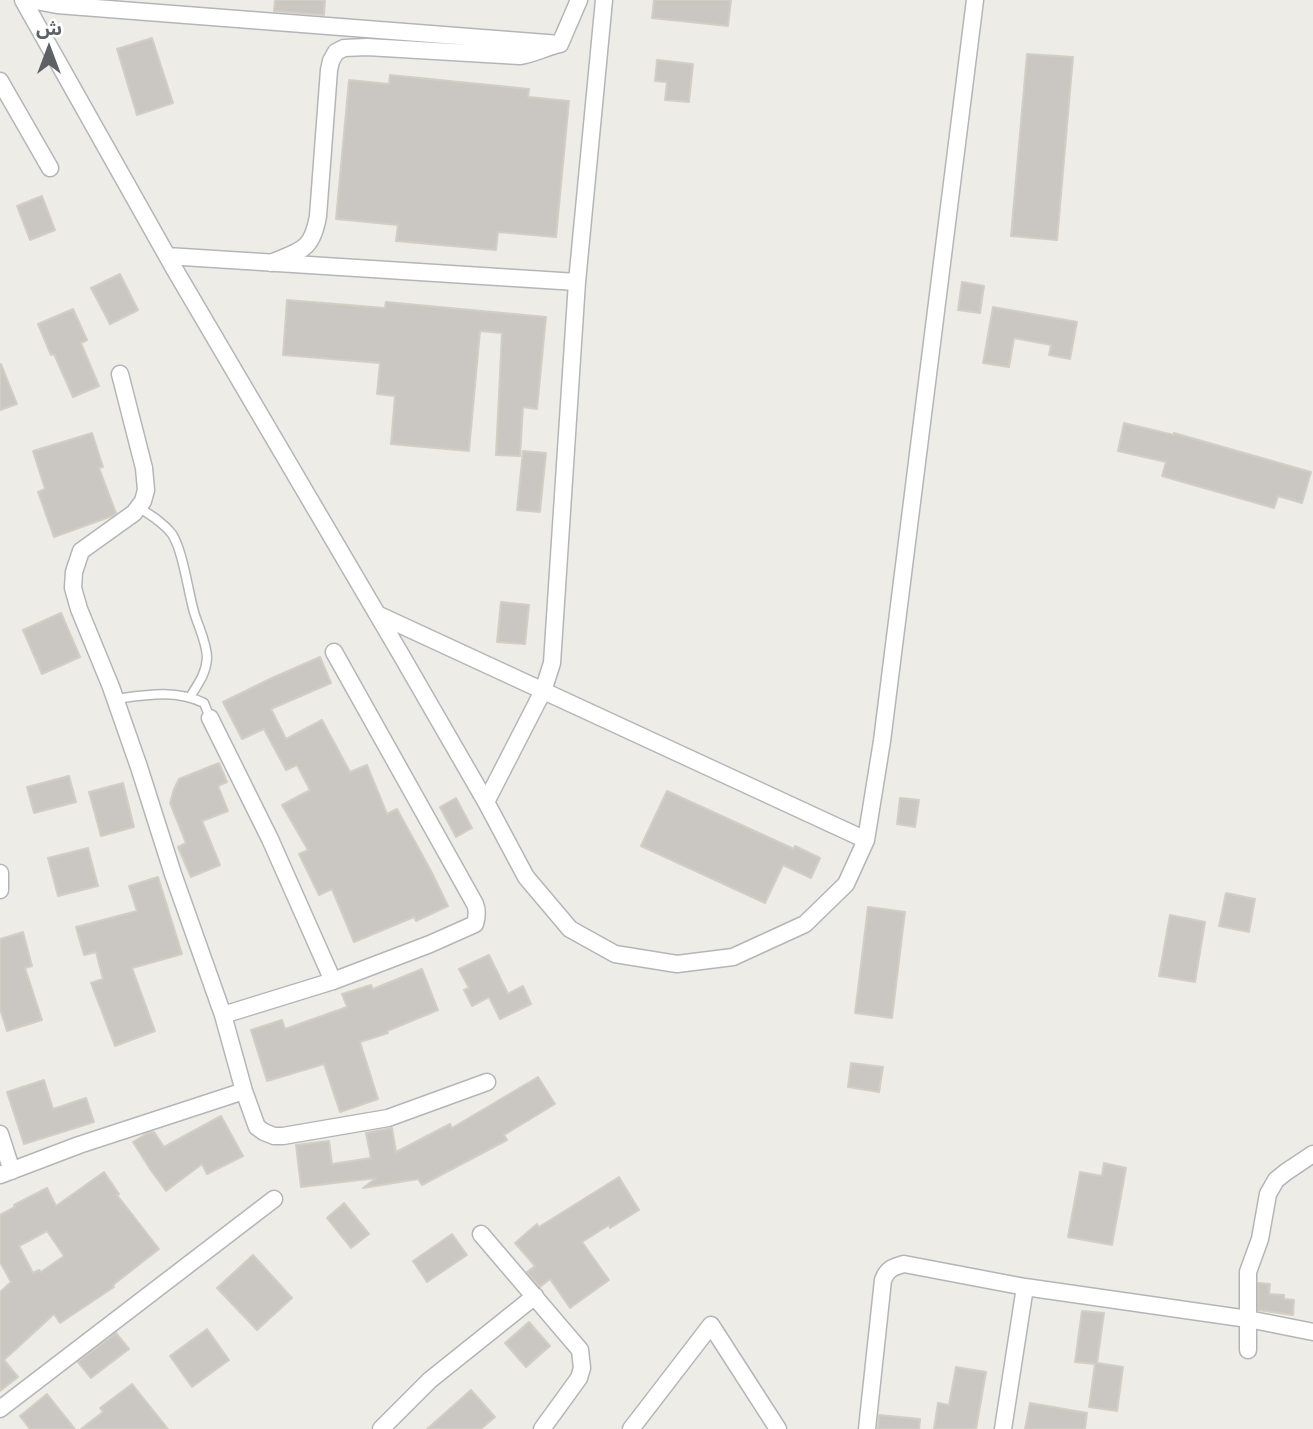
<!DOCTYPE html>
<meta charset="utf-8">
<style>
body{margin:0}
#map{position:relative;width:1313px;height:1429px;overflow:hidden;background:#eeece6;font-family:"IBM Plex Sans","Noto Sans Arabic",sans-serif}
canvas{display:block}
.north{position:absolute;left:14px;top:14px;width:70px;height:70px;-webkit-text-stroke:5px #fff;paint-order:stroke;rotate:0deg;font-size:19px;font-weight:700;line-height:28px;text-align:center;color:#5d6165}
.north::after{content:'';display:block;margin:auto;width:24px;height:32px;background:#5d6165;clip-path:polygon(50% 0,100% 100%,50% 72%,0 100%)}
</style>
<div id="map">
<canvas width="1313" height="1429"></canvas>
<div class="north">ش</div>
</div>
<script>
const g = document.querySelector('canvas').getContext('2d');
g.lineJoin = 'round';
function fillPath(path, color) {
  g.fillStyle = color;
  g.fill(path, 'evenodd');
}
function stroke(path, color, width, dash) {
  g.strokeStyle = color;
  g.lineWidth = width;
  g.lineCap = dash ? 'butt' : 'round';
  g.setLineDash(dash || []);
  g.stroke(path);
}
const building = new Path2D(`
 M275,0H325L324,15L274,11Z
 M654,0H731L728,26L652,18Z
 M152,38L173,103L137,115L117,49Z
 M1027,54L1073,57L1057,240L1011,236Z
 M657,60L693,64L689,102L665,100L667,82L655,81Z
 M390,75L529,89L528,97L569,101L556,237L498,232L496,250L396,241L398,225L336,219L349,80L389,84Z
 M42,196L55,230L30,240L17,206Z
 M120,274L138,310L110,324L91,288Z
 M962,282L984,286L980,313L958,310Z
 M287,300L385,308L386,302L546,317L537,409L523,407L520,456L496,455L502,333L480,331L469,451L391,444L395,396L377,394L380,363L283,355Z
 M993,307L1077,322L1070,359L1049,355L1051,345L1014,338L1009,367L983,363Z
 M73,309L87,340L81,343L99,386L73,397L54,354L51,355L38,324Z
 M0,364H1L17,404L0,410Z
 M1124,423L1174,435V433L1311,472L1302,503L1278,496L1274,508L1162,476L1166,462L1118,451Z
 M92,433L103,467L99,468L116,513L112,516L54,537L38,492L45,489L33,451Z
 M523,451L546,453L540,512L517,510Z
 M501,602L529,605L525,644L497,642Z
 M61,613L80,657L42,674L23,630Z
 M320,657L331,683L271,709L286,739L322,720L350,772L367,765L387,814L397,809L431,871L448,906L416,921L414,917L354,942L332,889L319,895L299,854L308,850L282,805L310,790L297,765L286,770L264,729L242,739L223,702L272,678Z
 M219,763L227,782L218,786L228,811L202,821L220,865L191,877L178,847L186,843L170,803L174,789L179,779Z
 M69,776L76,802L34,813L27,787Z
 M123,783L134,827L101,836L89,792Z
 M667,791L794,849L795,846L820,858L811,878L783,865L765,903L641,846Z
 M456,798L472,828L456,837L440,807Z
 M900,798L919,800L915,827L897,824Z
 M88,848L98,886L58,896L48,858Z
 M158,877L182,954L132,968L155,1031L115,1046L91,983L103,979L96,952L84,955L76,927L137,911L129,886Z
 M1226,893L1255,899L1249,932L1219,926Z
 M868,907L905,912L892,1018L855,1013Z
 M1170,915L1205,922L1195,982L1159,976Z
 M23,932L32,966L25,968L42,1020L7,1031L0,1009V939Z
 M489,955L508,994L523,986L531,1004L500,1019L489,997L472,1006L464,990L469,988L459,969Z
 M422,969L438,1010L387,1031L388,1033L360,1042L378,1099L340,1112L324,1064L267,1081L251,1030L282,1020L285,1029L347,1007L342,994L371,985L373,989Z
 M851,1063L883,1067L879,1092L848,1087Z
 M538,1077L555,1104L504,1135L507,1140L422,1185L418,1179L363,1188L376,1178L301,1187L296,1145L329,1141L332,1164L371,1158L366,1133L392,1128L396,1152L450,1124L452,1128Z
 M44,1080L53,1109L86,1098L94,1122L24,1144L7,1092Z
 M221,1116L243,1156L207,1174L202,1164L166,1191L150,1169L133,1142L146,1134L154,1132L164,1147Z
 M1104,1163L1126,1168L1112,1245L1068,1237L1080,1172L1102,1176Z
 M104,1172L119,1194L117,1195L159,1249L113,1285L114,1287L60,1323L54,1314L4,1360L18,1377L0,1391V1292L11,1282L0,1262V1215L15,1207L14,1205L47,1188L56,1206ZM47,1231L64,1256L41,1272L39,1270L33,1273L19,1246Z
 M619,1177L639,1210L610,1228L609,1225L582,1242L609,1280L570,1308L550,1279L540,1287L527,1272L535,1266L515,1243L537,1224L539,1227Z
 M344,1203L369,1234L351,1248L327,1218Z
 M452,1234L467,1255L427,1282L413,1261Z
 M253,1255L292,1298L257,1330L217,1288Z
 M1258,1283L1270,1284L1269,1294L1284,1295V1299L1294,1300L1293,1315L1258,1310Z
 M1082,1311L1104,1313L1097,1363L1123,1367L1117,1411L1089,1407L1095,1364L1075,1362Z
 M529,1322L550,1346L526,1367L505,1343Z
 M207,1329L229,1360L192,1387L170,1356Z
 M116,1333L129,1349L91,1378L78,1362Z
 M956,1367L986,1372L976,1429H934L938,1403L949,1405Z
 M132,1384L168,1429H81L103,1412L100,1408Z
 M471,1390L495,1417L481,1429H427Z
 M47,1394L75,1429H30L20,1416Z
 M1030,1403L1087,1413L1085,1429H1025Z
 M879,1415L920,1419L919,1429H878Z`);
fillPath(building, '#cac7c2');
stroke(building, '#d3cec4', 2);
const lane = new Path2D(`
 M138,507C150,515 163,522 172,534C183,551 188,591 194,612C198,626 207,643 207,658C206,674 198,684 190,697
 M115,699C145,695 176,689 204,703L210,718`);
const street = new Path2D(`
 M23,0L175,270L400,653L486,802L526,877L570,929L615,954L677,964L733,957L805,924L846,884L866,840L882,741L975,0
 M31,0L57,5L560,44
 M0,81L50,168
 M167,256L577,282
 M271,263C301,250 312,251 318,216L329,70L331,61L336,52L344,48L367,47L520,56C534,54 546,47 560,44L579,0
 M120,374L144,468L146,490L143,501L134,513L81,551L74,572L73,588L79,609L111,687L139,767L173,874L223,1015L244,1091L257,1127L264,1132L274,1136H283L388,1118L487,1082
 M377,614L866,840
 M210,718L270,839L333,981
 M486,802L543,691L552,663L577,282L604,0
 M0,873V890
 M223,1015L333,981L430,944L475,924C477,917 478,911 475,904L334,652
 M0,1134L12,1171
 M0,1175L79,1145L244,1091
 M481,1234L580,1350L582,1368L579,1378L542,1429
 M1248,1350V1272L1260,1239L1268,1194L1276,1180L1286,1172L1313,1154
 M0,1409L274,1199
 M381,1429L430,1380L535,1296
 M631,1429L711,1325L778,1429
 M867,1429L883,1280C887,1269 893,1267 904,1264L1025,1287L1248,1319L1313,1332
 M1003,1429L1025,1287`);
stroke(lane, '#b3b6b9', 11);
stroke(street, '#b3b6b9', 19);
stroke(lane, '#fff', 8);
stroke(street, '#fff', 16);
</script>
